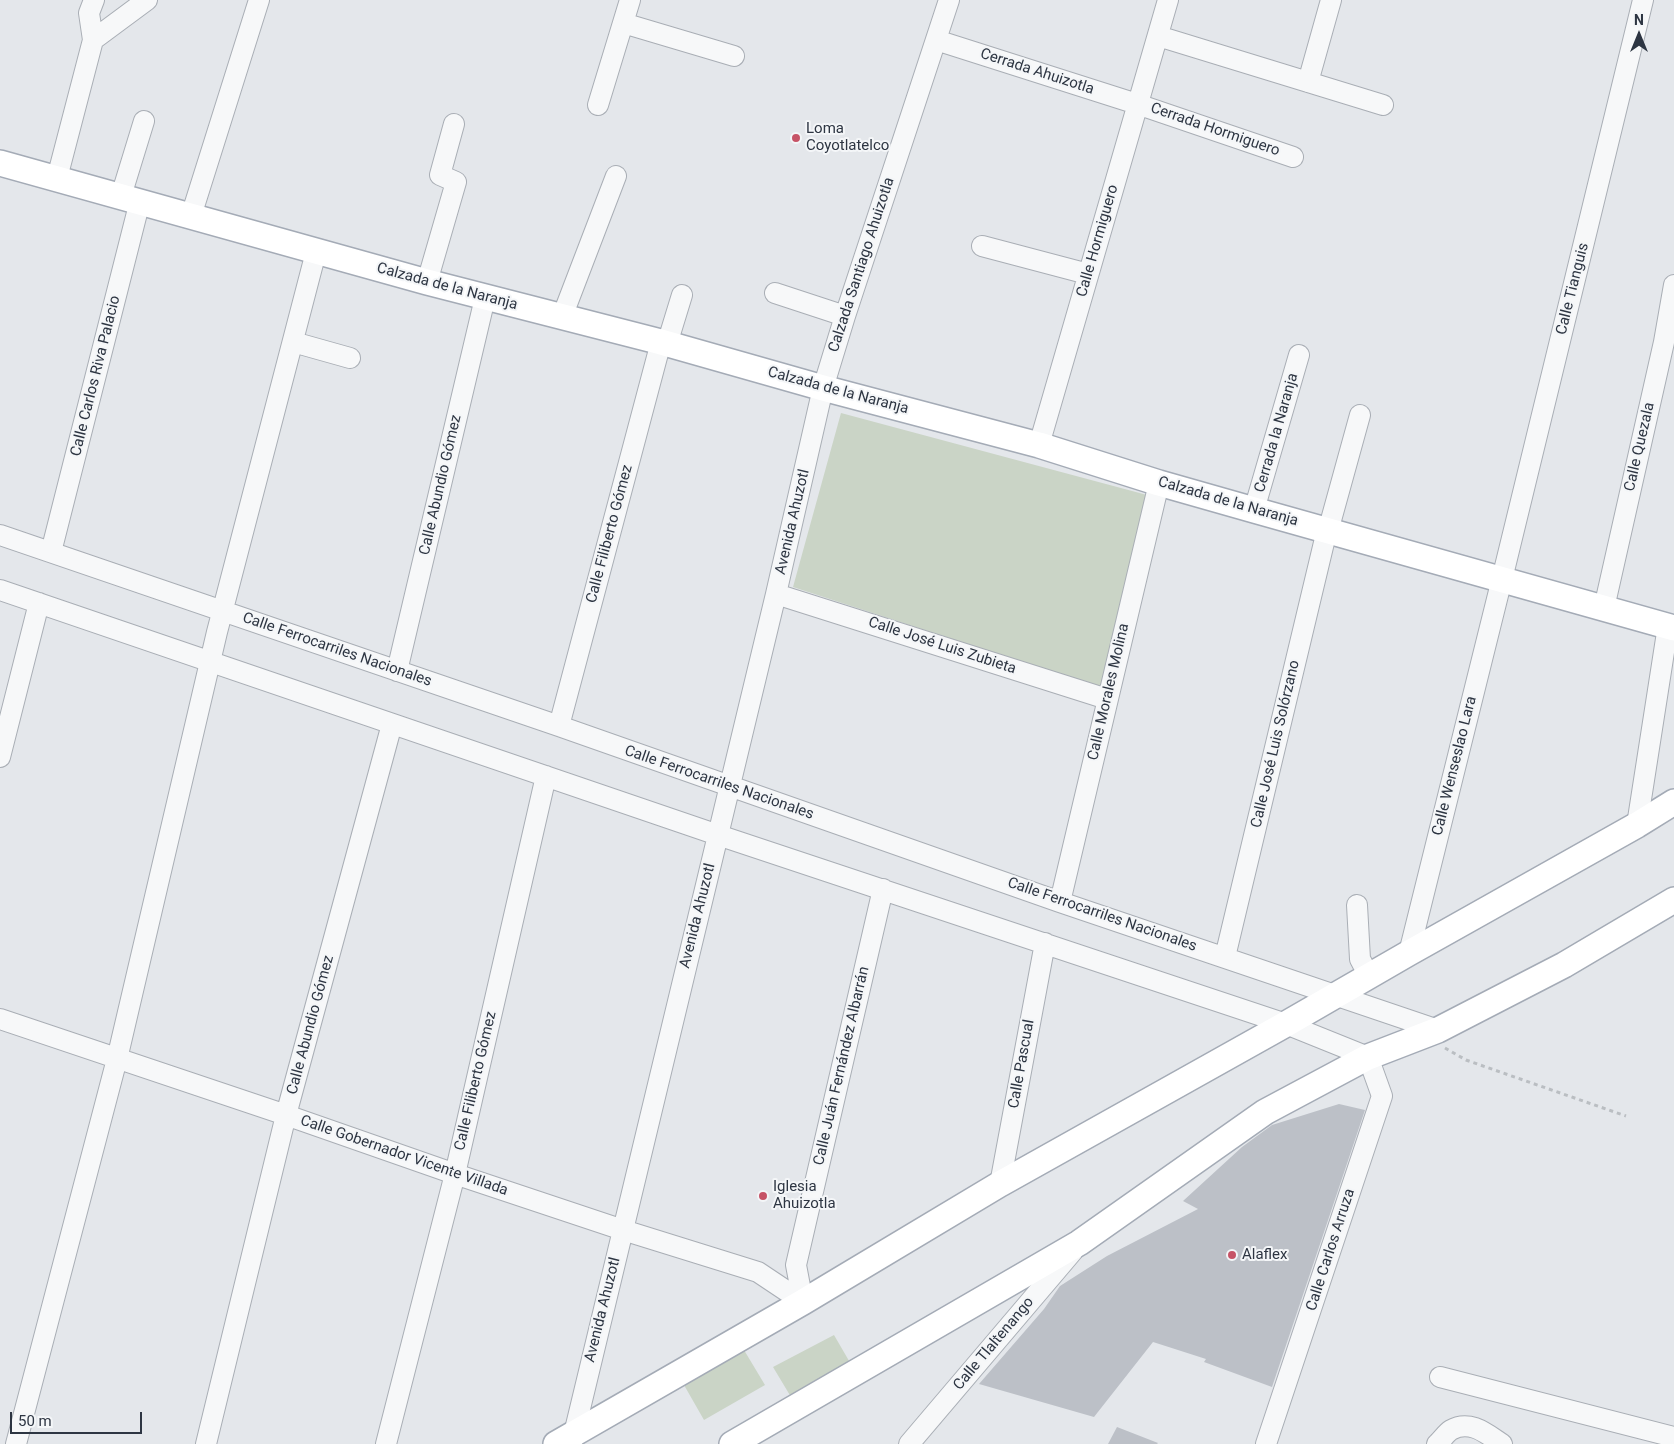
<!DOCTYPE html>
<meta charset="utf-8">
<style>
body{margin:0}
#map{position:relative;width:1674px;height:1444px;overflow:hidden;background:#e4e7eb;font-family:Roboto,sans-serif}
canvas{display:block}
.north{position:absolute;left:1614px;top:10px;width:50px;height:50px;-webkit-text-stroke:4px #f4f6f8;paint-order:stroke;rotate:0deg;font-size:14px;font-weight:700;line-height:20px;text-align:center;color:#2d3542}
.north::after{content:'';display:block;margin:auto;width:18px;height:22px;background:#2d3542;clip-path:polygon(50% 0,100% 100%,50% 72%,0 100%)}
.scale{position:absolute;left:10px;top:1412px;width:132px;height:22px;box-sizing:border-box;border:2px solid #2d3542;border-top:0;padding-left:6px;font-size:15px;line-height:18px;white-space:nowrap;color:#2d3542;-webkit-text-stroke:4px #f4f6f8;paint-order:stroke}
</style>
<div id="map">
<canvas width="1674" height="1444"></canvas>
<div class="north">N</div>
<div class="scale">50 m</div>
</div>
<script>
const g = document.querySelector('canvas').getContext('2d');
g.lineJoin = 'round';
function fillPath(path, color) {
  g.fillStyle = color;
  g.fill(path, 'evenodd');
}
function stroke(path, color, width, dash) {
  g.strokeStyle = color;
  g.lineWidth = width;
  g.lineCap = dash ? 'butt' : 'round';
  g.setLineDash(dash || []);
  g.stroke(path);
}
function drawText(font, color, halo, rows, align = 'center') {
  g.font = font + ' Roboto,sans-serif';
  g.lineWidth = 4;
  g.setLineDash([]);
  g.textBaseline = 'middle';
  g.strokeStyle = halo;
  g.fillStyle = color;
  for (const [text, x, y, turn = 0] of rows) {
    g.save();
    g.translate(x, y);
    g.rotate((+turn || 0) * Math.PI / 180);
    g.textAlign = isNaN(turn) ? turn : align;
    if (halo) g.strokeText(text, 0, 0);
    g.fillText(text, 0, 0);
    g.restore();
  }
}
fillPath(new Path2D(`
 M841,413L1147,495L1102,688L793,587Z
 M834,1335L852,1366L791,1397L773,1367Z
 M744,1350L765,1385L704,1420L684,1385Z`), '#cad4c6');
fillPath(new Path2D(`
 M1339,1104L1365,1110L1272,1387L1204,1362L1206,1359L1153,1342L1094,1417L979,1384L1044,1309L1060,1286L1107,1256L1198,1209L1183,1201L1242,1147L1272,1125Z
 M1117,1427L1158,1443L1157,1444H1108Z`), '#bcc0c7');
const minor = new Path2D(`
 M623,23L734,56
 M1158,36L1383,105
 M93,40L147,0
 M936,40L1137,104L1293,157
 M1308,82L1331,0
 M598,105L630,0
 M57,178L93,40L89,13L94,0
 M121,196L144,121
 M191,216L259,0
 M982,246L1088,274
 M427,282L456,182L440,175L454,124
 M775,293L845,316
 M562,317L616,176
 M293,342L350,358
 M667,344L682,295
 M1039,445L1168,0
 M1254,510L1299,355
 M1328,531L1360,415
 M0,535L559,726L1060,902L1438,1030
 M51,552L140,201
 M0,590L718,835L1286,1024L1368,1057L1382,1096L1266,1444
 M776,594L1107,699
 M1604,608L1664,342L1674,285
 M397,671L485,298
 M559,726L661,342
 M0,757L39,603
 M1637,825L1668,626
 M1060,902L1159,483
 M1357,905L1360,959L1369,976
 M1409,953L1502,579L1643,0
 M1225,957L1327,530
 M0,1019L286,1115L455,1174L623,1230L758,1272L803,1302
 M1000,1184L1045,943
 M803,1302L796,1265L883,889
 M1440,1377L1674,1437
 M572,1442L776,594L823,388L845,316L949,0
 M16,1444L117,1059L217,632L316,252
 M206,1444L286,1115L392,724
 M386,1444L455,1174L546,776
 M909,1444L1073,1251
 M1437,1444C1442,1440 1446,1433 1451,1430C1470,1419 1487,1434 1502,1444`);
const major = new Path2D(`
 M0,163L427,282L661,342L823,388L1039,445L1159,483L1254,510L1674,628
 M556,1444L803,1302L1000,1184L1286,1024L1409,953L1637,825L1674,802
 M732,1444L1079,1243L1265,1112L1368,1057L1438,1030L1564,965L1674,900`);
stroke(minor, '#a9aeb5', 22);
stroke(major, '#a4abb6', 28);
stroke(new Path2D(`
 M1445,1048L1466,1060L1626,1116`), '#babec2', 3, [4, 4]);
stroke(minor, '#f7f8f9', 20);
stroke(major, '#fff', 25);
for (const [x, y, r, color] of [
 [796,138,5,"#c65366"],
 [763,1196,5,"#c65366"],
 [1232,1255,5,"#c65366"]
]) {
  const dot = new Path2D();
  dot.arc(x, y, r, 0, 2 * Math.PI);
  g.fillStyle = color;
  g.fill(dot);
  stroke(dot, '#f4f6f8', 2);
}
drawText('15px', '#2d3542', '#f4f6f8', [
 ["Cerrada Ahuizotla",1037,72,18],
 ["Cerrada Hormiguero",1215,130,19],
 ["Calle Hormiguero",1098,241,-74],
 ["Calzada Santiago Ahuizotla",862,265,-72],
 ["Calzada de la Naranja",447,287,15],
 ["Calle Tianguis",1573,289,-76],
 ["Calle Carlos Riva Palacio",96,376,-76],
 ["Calzada de la Naranja",838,391,15],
 ["Cerrada la Naranja",1277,433,-74],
 ["Calle Quezala",1640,447,-77],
 ["Calle Abundio Gómez",441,485,-77],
 ["Calzada de la Naranja",1228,502,16],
 ["Avenida Ahuzotl",793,522,-77],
 ["Calle Filiberto Gómez",610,534,-75],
 ["Calle José Luis Zubieta",942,646,18],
 ["Calle Ferrocarriles Nacionales",337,650,19],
 ["Calle Morales Molina",1109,692,-77],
 ["Calle José Luis Solórzano",1276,744,-77],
 ["Calle Wenseslao Lara",1455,766,-76],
 ["Calle Ferrocarriles Nacionales",719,783,19],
 ["Calle Ferrocarriles Nacionales",1102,915,19],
 ["Avenida Ahuzotl",698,916,-76],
 ["Calle Abundio Gómez",311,1025,-75],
 ["Calle Pascual",1022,1064,-80],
 ["Calle Juán Fernández Albarrán",842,1066,-77],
 ["Calle Filiberto Gómez",476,1081,-77],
 ["Calle Gobernador Vicente Villada",404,1156,19],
 ["Calle Carlos Arruza",1331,1250,-72],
 ["Avenida Ahuzotl",603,1310,-76],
 ["Calle Tlaltenango",994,1344,-50]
]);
drawText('15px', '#2d3542', '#f4f6f8', [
 ["Loma",806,129],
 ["Coyotlatelco",806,146],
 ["Iglesia",773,1187],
 ["Ahuizotla",773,1204],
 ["Alaflex",1242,1255]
], 'left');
</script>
